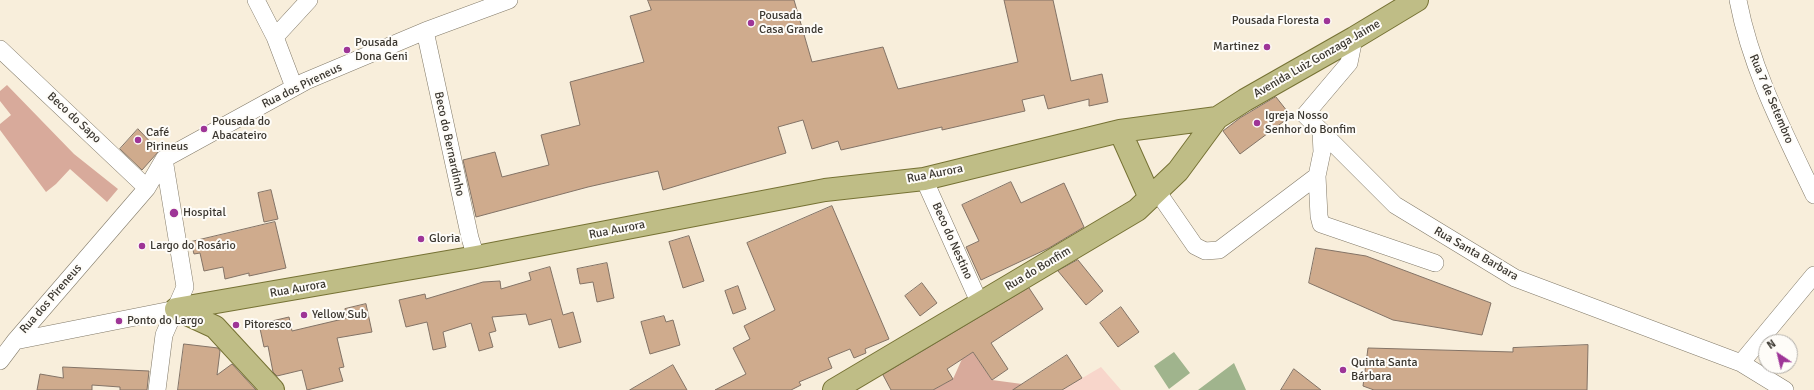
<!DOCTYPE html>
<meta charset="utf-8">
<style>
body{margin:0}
#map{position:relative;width:1814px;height:390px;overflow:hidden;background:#f8eedb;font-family:Signika,sans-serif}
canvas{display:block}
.north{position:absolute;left:1758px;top:334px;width:40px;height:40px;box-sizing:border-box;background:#fefcf8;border:1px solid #b0ada8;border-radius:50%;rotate:325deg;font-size:11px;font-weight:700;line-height:16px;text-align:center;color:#3b3730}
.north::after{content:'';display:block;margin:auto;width:14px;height:18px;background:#9e3597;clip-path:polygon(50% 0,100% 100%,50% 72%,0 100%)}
</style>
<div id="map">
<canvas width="1814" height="390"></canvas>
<div class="north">N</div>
</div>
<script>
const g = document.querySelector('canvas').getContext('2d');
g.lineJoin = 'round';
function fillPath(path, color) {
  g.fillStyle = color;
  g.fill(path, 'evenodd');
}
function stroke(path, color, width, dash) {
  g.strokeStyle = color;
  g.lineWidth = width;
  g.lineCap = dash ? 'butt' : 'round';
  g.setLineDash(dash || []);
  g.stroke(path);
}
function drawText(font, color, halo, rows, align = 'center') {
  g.font = font + ' Signika,sans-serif';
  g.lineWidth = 4;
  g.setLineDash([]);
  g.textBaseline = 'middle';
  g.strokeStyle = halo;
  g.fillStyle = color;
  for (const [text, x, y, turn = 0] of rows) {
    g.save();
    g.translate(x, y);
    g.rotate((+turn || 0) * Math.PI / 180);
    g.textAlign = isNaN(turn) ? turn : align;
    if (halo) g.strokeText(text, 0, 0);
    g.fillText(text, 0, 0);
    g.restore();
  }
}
fillPath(new Path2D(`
 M1101,367L1121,390H1062Z`), '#f8d6cb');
fillPath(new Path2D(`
 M7,85L74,154L118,189L107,202L70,169L56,184L46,192L0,130V124L11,115L0,101V91Z
 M973,352L992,380L1022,384L1025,390H933L953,379L962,359Z`), '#d8aa9b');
fillPath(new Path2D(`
 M1174,352L1190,373L1169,389L1154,366Z
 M1234,363L1246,390H1198Z`), '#a0b48d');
const building = new Path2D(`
 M648,0H794L812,62L883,47L898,89L1018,62L1004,0H1053L1071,81L1102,74L1108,102L1089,106V99L1048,109L1044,95L1022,100L1025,111L942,130V127L841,150L838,141L812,149L803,120L778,127L786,153L663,190L658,171L588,187L476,217L463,160L495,152L502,177L549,165L541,135L580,125L570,82L644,62L630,16L651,10Z
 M1276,97L1291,116L1240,154L1223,131L1240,118Z
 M138,129L159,151L142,170L120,149Z
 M1011,182L1021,203L1064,183L1084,227L1049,248L981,280L966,247L979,241L962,205Z
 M271,190L278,219L264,222L258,193Z
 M832,206L889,339L865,349L866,353L854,358L850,349L828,358L832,368L799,382L801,385L791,390H715L746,374L733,348L750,339L744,326L775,310L747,243Z
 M275,222L286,268L249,276V273L225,279L223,267L204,271L200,253L194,254L191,242Z
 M689,236L704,281L683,288L669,242Z
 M1316,248L1366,256L1491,303L1482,335L1393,320L1309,283Z
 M1078,260L1103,291L1086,305L1058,271Z
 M607,263L614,298L597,302L593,282L580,284L577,269Z
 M550,267L563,315L573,312L581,342L559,348L551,319L529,325L526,314L492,317L496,331L489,333L493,347L479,351L471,323L443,332L446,347L433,350L427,322L406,327L399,300L425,294L426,299L483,282L500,281L501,289L531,280L529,273Z
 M922,283L937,303L920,316L905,296Z
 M738,286L746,309L733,314L725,291Z
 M1029,288L1043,309L991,343L1008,369L992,380L973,352L947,369L953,379L933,390H891L883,375Z
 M366,304L372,332L337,338L344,367L339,368L343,381L307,390L302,370L277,376L273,372L268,346L264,347L259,324L289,317L292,331L347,318L345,309Z
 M1121,307L1139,332L1118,347L1100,323Z
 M664,316L666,322L673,320L680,345L650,354L641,322Z
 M184,344L218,348L220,351L217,375L232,364L256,390H178Z
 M1588,345L1587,390H1374L1363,386L1368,348L1513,352V348Z
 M1067,355L1082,378L1062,390H1013Z
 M673,365L687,390H630Z
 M63,367L149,371L147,390H120V387L92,385V390H37L40,374L63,378Z
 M1294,369L1321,390H1281Z`);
fillPath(building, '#cfab8d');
stroke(building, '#837366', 1);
const minor = new Path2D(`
 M256,0L275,37L294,87
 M1738,0C1751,69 1784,132 1814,195
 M425,31L470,238L476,257
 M275,37L309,0
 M1354,38L1349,63L1305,115L1395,205L1515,278L1741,363L1785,390
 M0,49L147,188
 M1317,176L1319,216L1321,224L1435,263
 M924,179L980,304
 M1157,191L1195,246L1205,251L1219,250L1317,176L1322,152L1321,131
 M15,341L176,309
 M0,361L15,341L147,188L164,159L306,81L425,31L509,0
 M1741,363L1814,275
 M157,390L164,335L185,287L164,159`);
const major = new Path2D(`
 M1120,131L1150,198
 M176,309L476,257L825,190L924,179L1120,131L1217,118
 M176,309L215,327L273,390
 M834,390L1137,210L1178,171L1217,118L1245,100L1354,38L1417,0`);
stroke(minor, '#827a69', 18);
stroke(major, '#767234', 24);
stroke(minor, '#fff', 17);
stroke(major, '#bfbd86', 22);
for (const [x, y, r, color] of [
 [1327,21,4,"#9e3597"],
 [751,23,4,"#9e3597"],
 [1267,47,4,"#9e3597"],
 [347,50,4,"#9e3597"],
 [1257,123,4,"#9e3597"],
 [204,129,4,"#9e3597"],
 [138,140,4,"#9e3597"],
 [174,213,5,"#9e3597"],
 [421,239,4,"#9e3597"],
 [142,246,4,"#9e3597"],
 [304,315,4,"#9e3597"],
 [119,321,4,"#9e3597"],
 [236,325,4,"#9e3597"],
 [1343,370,4,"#9e3597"]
]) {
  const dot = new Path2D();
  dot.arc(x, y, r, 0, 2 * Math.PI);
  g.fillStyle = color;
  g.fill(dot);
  stroke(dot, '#fefcf8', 1.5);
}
drawText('12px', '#3b3730', '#fefcf8', [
 ["Pousada",759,16],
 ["Casa Grande",759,30],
 ["Pousada Floresta",1319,21,"right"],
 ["Pousada",355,43],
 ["Dona Geni",355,57],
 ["Martinez",1259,47,"right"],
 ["Igreja Nosso",1265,116],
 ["Senhor do Bonfim",1265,130],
 ["Pousada do",212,122],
 ["Abacateiro",212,136],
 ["Café",146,133],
 ["Pirineus",146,147],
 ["Hospital",183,213],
 ["Gloria",429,239],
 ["Largo do Rosário",150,246],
 ["Yellow Sub",312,315],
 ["Ponto do Largo",127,321],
 ["Pitoresco",244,325],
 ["Quinta Santa",1351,363],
 ["Bárbara",1351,377]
], 'left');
drawText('12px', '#3b3730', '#fefcf8', [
 ["Avenida Luiz Gonzaga Jaime",1317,59,-30],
 ["Rua dos Pireneus",302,86,-26],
 ["Rua 7 de Setembro",1771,99,67],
 ["Beco do Sapo",74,118,43],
 ["Beco do Bernardinho",449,144,78],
 ["Rua Aurora",935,174,-11],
 ["Rua Aurora",617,230,-11],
 ["Beco do Nestino",952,241,66],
 ["Rua Santa Barbara",1476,254,30],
 ["Rua do Bonfim",1038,269,-31],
 ["Rua Aurora",298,289,-10],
 ["Rua dos Pireneus",51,299,-49]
]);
</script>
